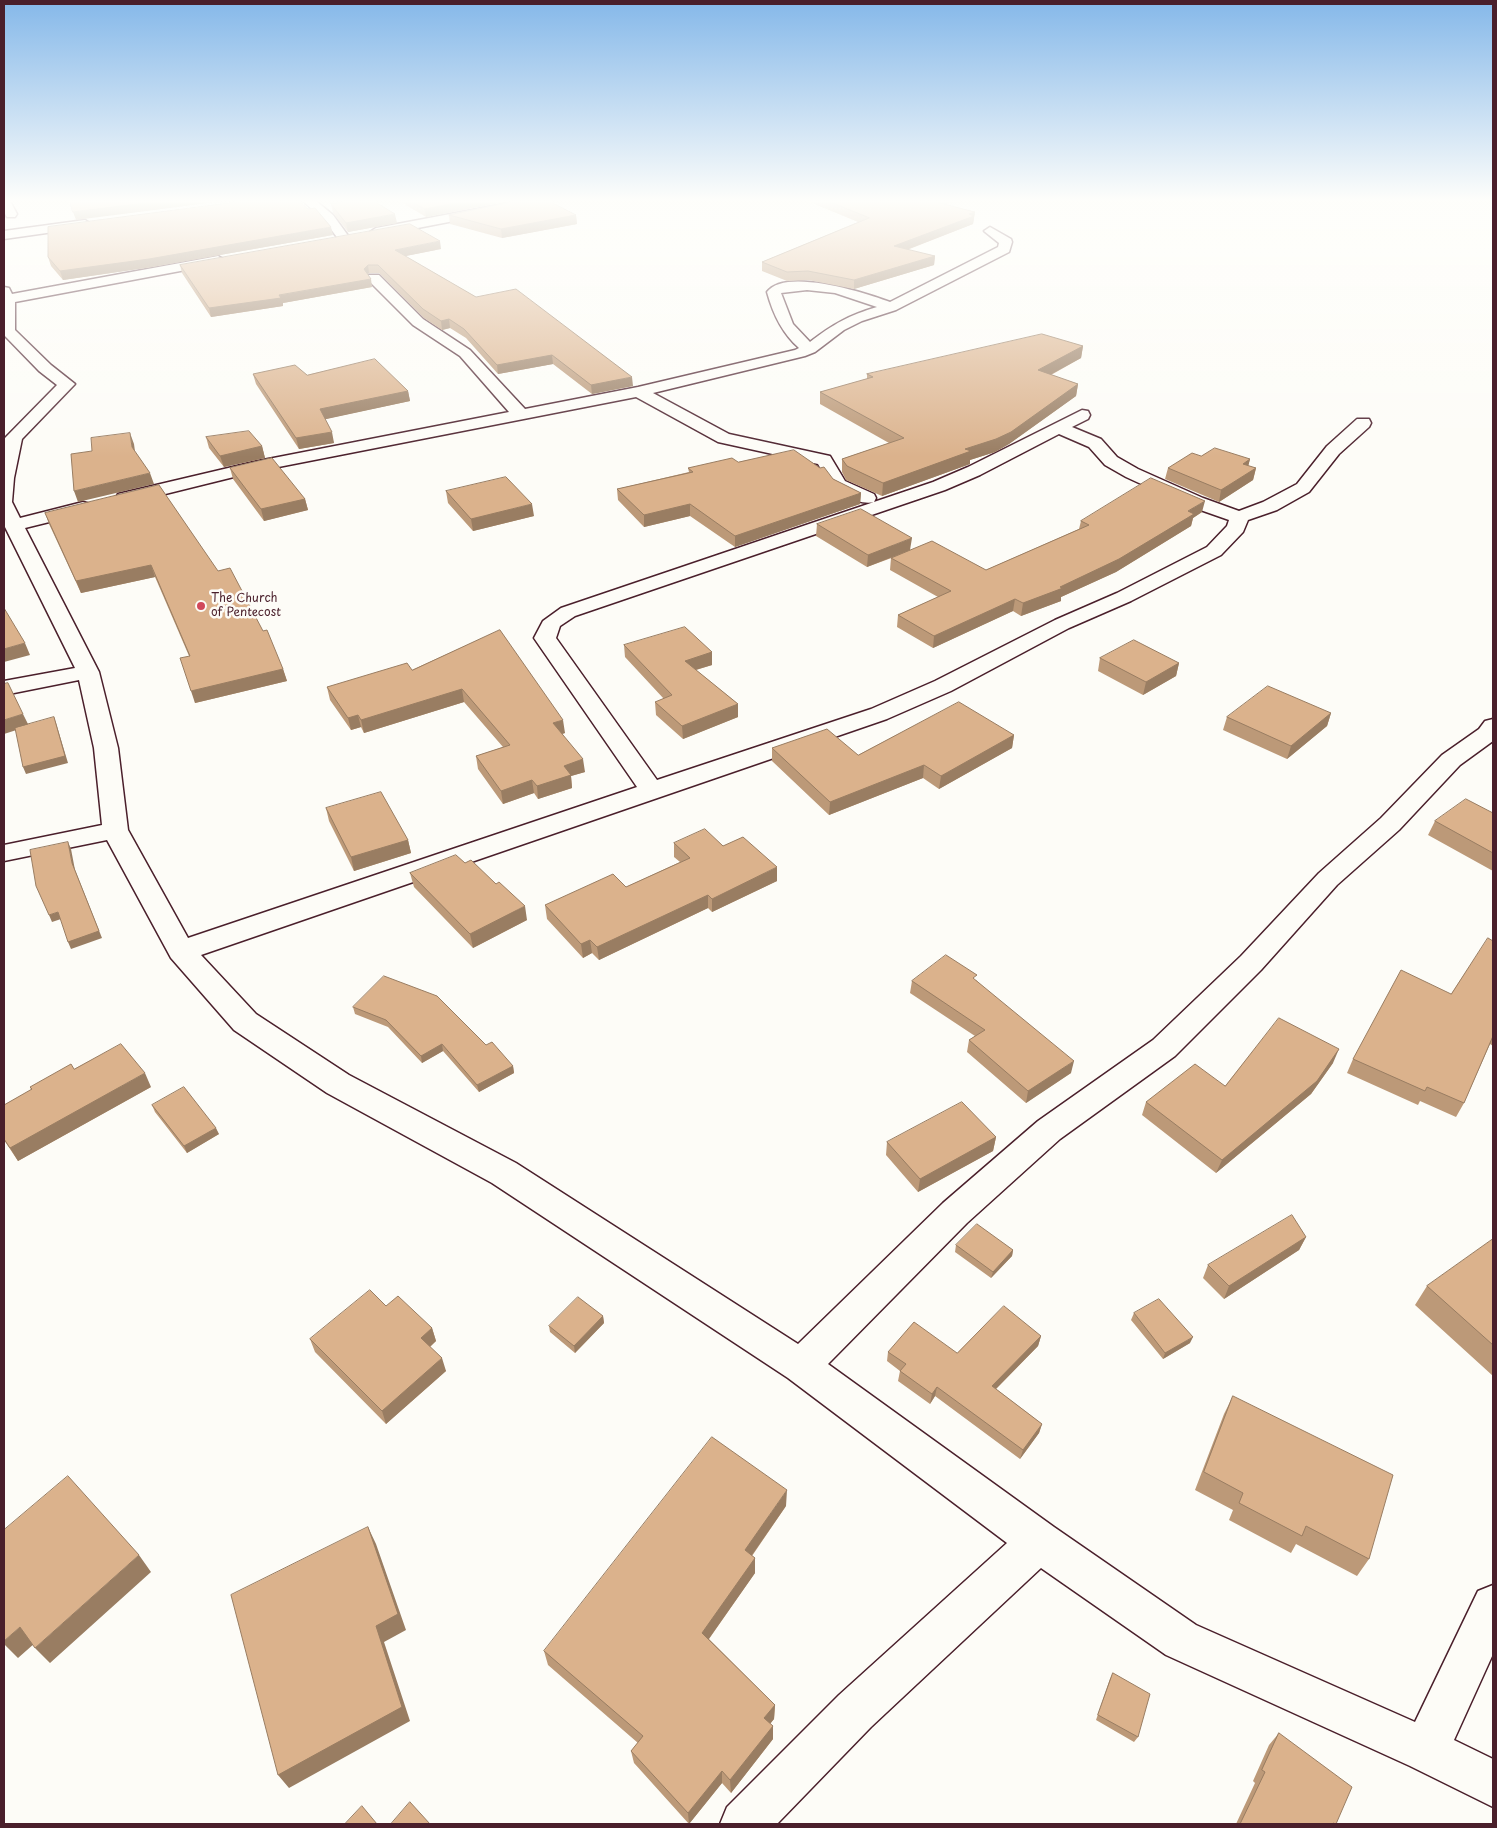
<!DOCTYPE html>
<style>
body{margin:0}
#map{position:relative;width:1497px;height:1828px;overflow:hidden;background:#fdfcf7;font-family:"Playpen Sans",sans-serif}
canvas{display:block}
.frame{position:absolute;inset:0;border:5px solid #4a1f2b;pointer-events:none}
</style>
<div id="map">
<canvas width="1497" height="1828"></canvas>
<div class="frame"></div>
</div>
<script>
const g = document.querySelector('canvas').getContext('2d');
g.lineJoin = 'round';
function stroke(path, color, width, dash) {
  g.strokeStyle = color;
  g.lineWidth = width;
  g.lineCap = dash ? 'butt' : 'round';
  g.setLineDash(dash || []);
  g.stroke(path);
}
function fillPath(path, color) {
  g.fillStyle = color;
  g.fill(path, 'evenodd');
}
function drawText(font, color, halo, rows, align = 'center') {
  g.font = font + ' "Playpen Sans",sans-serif';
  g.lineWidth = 5;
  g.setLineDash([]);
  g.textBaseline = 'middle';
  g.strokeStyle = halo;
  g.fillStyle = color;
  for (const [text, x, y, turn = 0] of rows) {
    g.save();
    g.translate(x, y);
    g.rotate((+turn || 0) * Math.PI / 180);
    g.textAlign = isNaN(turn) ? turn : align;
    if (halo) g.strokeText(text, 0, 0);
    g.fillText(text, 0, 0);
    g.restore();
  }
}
const minor = new Path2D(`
 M4,201H10L17,214L15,217H7L4,212Z
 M303,201H316L333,215L349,237L347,240H339L325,221Z
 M519,201H543L537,205L376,236L370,232L376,228Z
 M85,220L91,224L89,227L4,239V231Z
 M990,227L1011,239L1012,242L1009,252L896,310L862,321L844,330L815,352L805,356L653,393L729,434L830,456L845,481L874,494L876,498L874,502C859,506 834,492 825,480V476L818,464L718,442L636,397L258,471L125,504L118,502L116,498L118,494L258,461L509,412L460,356L413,325L369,281L367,278L369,275H379L423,319L470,350L525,409L638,387L795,350L799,348C782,333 773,314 767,292C785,267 866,293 890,302L998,247L999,243L984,231ZM807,290L835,293L877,307C850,315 833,324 810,342L793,324L781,293Z
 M218,256L225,260L223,263L15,302V330L51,365L75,384L22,439L14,478L12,502L20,518L83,502L90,504L92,508L90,512L25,528L99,672L118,748L128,830L188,938L637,787L534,638L543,621L561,608L933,482L968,467L1082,410L1088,411L1090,415L1088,419L1072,427L1101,439L1117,457L1138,469L1203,498L1239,511L1263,502L1297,484L1327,446L1357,419H1369L1371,423L1369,427L1339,454L1309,492L1277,510L1248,520L1243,532L1221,555L1131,601L1069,628L951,691L887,719L201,955L256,1014L349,1075L516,1163L798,1344L943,1203L1038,1121L1153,1040L1241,956L1319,873L1381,818L1442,755L1479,729L1485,721L1493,719V741L1460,765L1399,830L1337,885L1261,970L1175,1056L1060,1139L967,1223L828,1364L1054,1527L1196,1625L1415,1722L1478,1591L1493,1585V1654L1454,1740L1493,1759V1807L1410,1766L1166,1655L1041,1568L871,1727L777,1824H720L727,1807L839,1695L1007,1543L788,1378L492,1183L327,1093L234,1030L171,958L107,840L4,861V845L102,825L94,748L79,680L4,695V681L75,668L4,525V445L5,438L57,385L39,371L4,335V287L9,288L12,294ZM1059,434L1089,447L1105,465L1126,477L1189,506L1229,520L1227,526L1207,547L1117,593L1055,620L935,681L871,709L657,780L556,638L560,626L575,616L945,490L980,475Z`);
stroke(minor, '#4a1f2b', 3);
fillPath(minor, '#fdfcf7');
fillPath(new Path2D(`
 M399,201H509L426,217Z
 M807,201H959L945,204L975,212L973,224L907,250L935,256L934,265L854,289L808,280L787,281L762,271V262L858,222Z
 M331,204L397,223L348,232L333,213Z
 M449,215H576L577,224L502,238L450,224Z
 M333,235L152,267L63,280L51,266L48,257Z
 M441,249L405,256L476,297L633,386L592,394L553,364L498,374L466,338L450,328L442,330L424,318L379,273H369L368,274L372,287L283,303V306L211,317L182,273L180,265Z
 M1083,346L1081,358L1051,375L1078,384L1076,396L1009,444L995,452L970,460V464L882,496L846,480L842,472V459L889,443L820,404V392L867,379V374Z
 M253,374L307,375L408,391L410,401L325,419L334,443L299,449L256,384Z
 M206,437L262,446L265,458L224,467L209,448Z
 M1201,456L1250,459L1248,466L1256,468L1253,480L1219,502L1165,479L1168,468Z
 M738,462L833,479L861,493L860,504L735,547L690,516L644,527L618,500L617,489L689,472L688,468Z
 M230,468L305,499L308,510L264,521L233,479Z
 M159,485L283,669L287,681L195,703L189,656L155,577L81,593L49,524L45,513Z
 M446,491L534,516L473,531L448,503Z
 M1202,512L1193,518L1191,526L1116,572L1061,597V601L1021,616L1013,611L933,648L897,627L898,615L938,597L890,570L891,558L905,553L867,567L816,536L817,524L910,550L986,570L1079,529L1081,521Z
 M500,630L565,733L562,734L585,772L571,776L572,788L538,799L534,793L503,804L478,769L476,756L503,747L464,702L364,733L361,727L351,730L330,700L327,687L412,670Z
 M624,645L712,652V665L696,670L738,704V717L683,739L656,715L655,702L664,699L625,657Z
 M1100,658L1179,663L1176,676L1143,695L1098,671Z
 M1331,713L1327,726L1287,759L1223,730L1227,717Z
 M1014,735L1012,748L939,789L923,778L829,815L772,761V748L858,755Z
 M326,808L408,840L411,853L354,871L329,821Z
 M1493,813V871L1428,835L1435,821Z
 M674,843L723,846L777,881L712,912L708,908L599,960L592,953L583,958L547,919L545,905L626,887L680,862L674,857Z
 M465,863L527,920L473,948L414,887L410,873Z
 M1493,941V1046L1490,1044L1464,1103L1456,1117L1420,1101L1418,1105L1347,1073L1353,1059L1451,994Z
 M976,980L1071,1073L1026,1103L967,1052L969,1040L975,1036L910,993L912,981Z
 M353,1007L486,1045L513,1066L514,1073L479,1092L443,1051L422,1063L388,1027L355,1014Z
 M1333,1063L1311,1094L1216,1173L1142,1115L1146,1102Z
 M30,1087H151L18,1161L4,1140V1105L31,1090Z
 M152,1105L219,1134L187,1153L155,1112Z
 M996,1137L993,1151L918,1192L886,1155L887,1142Z
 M1306,1237L1299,1250L1224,1299L1203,1278L1208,1265Z
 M1493,1239V1376L1415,1305L1427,1286Z
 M956,1245L1013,1250L1012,1256L991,1278L955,1252Z
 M386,1306L432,1328L436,1341L430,1347L446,1371L386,1424L315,1352L310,1339Z
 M1134,1313L1190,1343L1163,1359L1131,1320Z
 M603,1316L604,1323L575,1353L550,1332L549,1326Z
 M1041,1336L1038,1346L996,1389L1042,1424L1039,1433L1020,1459L935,1396L930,1404L898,1381L900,1371L887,1361L888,1352L957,1353Z
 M1233,1396L1369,1559L1357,1576L1296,1544L1291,1553L1229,1520L1233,1510L1195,1490L1224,1414Z
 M786,1506L752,1556L755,1558V1573L709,1639L775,1705L774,1719L770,1724L773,1726V1739L731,1793L722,1783L689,1824L634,1763L631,1751L638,1743L548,1665L544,1651Z
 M1113,1673L1138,1737L1134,1742L1096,1720L1110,1679Z
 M1279,1733L1336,1824H1236L1255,1783L1253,1781L1269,1745Z`), '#bc9978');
fillPath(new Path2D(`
 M161,201H225L76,220L73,212Z
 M466,201H509L426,217L425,209Z
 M928,201H959L927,208Z
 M975,212L973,224L893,255L894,246Z
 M395,214L397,223L348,232L346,223Z
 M576,215L577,224L502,238L501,229Z
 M331,227L333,235L152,267L63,280L60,271Z
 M440,241L441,249L396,258L395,250Z
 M935,256L934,265L854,289V280Z
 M368,265L369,273L365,277L364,269Z
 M371,279L372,287L283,303V306L211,317L209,308Z
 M449,319L450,328L442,330L441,321Z
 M1083,346L1081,358L1037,382L1038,370Z
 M552,355L553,364L498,374L497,365Z
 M632,377L633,386L592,394L591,385Z
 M1078,384L1076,396L1009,444L995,452L970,460V464L882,496L883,483L965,449Z
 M408,391L410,401L322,420L320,409Z
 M332,432L334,443L299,449L296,438Z
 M130,433L134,444L136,459L132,447Z
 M262,446L265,458L224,467L220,456Z
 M1250,459L1247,471L1243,464Z
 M1256,468L1253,480L1219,502L1221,490Z
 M150,473L154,484L78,502L74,491Z
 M861,493L860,504L735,547V536Z
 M305,499L308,510L264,521L261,509Z
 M1205,501L1202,512L1193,518L1191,526L1116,572L1061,597V601L1021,616L1023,603L1060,587Z
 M532,504L534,516L473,531L471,519Z
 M690,504V516L644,527V515Z
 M912,538L910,550L867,567L868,555Z
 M151,565L155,577L81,593L76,581Z
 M1015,599L1013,611L933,648L934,636Z
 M25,643L30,655L4,662V649Z
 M712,652V665L685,673V661Z
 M1179,663L1176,676L1143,695L1146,682Z
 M283,669L287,681L195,703L191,691Z
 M462,689L464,702L364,733L361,720Z
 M738,704V717L683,739L682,726Z
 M1331,713L1327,726L1287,759L1291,746Z
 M23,714L29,726L4,734V720Z
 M358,715L361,727L351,730L348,718Z
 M54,717L56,723L68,763L26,774L23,767Z
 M563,720L565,733L555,736L553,723Z
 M1014,735L1012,748L939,789L941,776Z
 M583,759L585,772L571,776L572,788L538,799L537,786L564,766Z
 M924,765L923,778L829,815L830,802Z
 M532,780L534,793L503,804L501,791Z
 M408,840L411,853L354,871L351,857Z
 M68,842L71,849L75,870L102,938L71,949L68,942L72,863Z
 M777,867V881L712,912V899Z
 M708,895V908L599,960L597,947Z
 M525,906L527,920L473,948L470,934Z
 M58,912L61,919L52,922L49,915Z
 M590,940L592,953L583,958L581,944Z
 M442,1044L443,1051L422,1063L421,1056Z
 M1339,1049L1333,1063L1311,1094L1216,1173L1222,1160Z
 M1074,1061L1071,1073L1026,1103L1028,1091Z
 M513,1066L514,1073L479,1092L477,1085Z
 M145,1073L151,1087L18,1161L10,1148Z
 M216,1128L219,1134L187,1153L184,1146Z
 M996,1137L993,1151L918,1192L920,1179Z
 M1306,1237L1299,1250L1224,1299L1229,1286Z
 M1013,1250L1012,1256L991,1278L993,1272Z
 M603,1316L604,1323L575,1353L574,1346Z
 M432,1328L436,1341L425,1351L421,1338Z
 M1041,1336L1038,1346L989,1396L992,1386Z
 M1193,1337L1190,1343L1163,1359L1165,1353Z
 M442,1358L446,1371L386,1424L382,1411Z
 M937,1387L935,1396L930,1404L932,1394Z
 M1042,1424L1039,1433L1020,1459L1023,1450Z
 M787,1490L786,1506L745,1565V1550Z
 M368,1527L376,1544L406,1630L384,1642L410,1721L289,1788L278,1775Z
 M139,1555L151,1572L50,1663L35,1648Z
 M755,1558V1573L703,1647L702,1633Z
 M20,1627L35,1643L18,1658L4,1644V1641Z
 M775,1705L774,1719L764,1731V1718Z
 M773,1726V1739L731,1793L730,1780Z
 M722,1771V1783L689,1824L688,1813Z`), '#997d62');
const building = new Path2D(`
 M70,201H161L73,212Z
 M244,201H299L308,209L315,208L331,227L149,259L60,271L48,257V227Z
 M349,201H374L395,214L346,223L331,204Z
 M411,201H466L425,209Z
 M517,201H549L576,215L501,229L449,215Z
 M828,201H932L975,212L969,214L974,216L894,246L935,256L854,280L808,271L787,272L762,262L869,218Z
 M410,224L440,241L395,250L476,297L516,289L632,377L591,385L552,355L497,365L464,329L449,319L441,321L423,309L378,265H368L364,269L371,279L279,295L281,298L209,308L180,265Z
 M1042,334L1083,346L1038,370L1078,384L1011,432L996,439L965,449L971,451L883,483L847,466L842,459L904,438L820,392L873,377L867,374Z
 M375,359L408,391L320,409L332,432L296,438L253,374L295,365L307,375Z
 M249,431L262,446L220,456L206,437Z
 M130,433L132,447L150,473L74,491L71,454L92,451L91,438Z
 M1215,448L1250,459L1243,464L1256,468L1221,490L1168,468L1192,453L1201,456Z
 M794,450L820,468L824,467L833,479L861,493L735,536L690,504L644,515L617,489L693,472L688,468L732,458L738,462Z
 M272,458L305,499L261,509L230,468Z
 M506,477L532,504L471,519L446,491Z
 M1151,478L1205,501L1188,511L1194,514L1119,559L1060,587L1063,588L1023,603L1015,599L934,636L898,615L951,591L891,558L932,541L986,570L1089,525L1081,521Z
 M159,485L218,571L230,568L263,631L267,630L283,669L191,691L180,658L190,656L151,565L76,581L45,513Z
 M861,509L912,538L868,555L817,524Z
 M4,608L25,643L4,649Z
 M685,627L712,652L685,661L738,704L682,726L655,702L672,695L624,645Z
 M500,630L563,720L553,723L583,759L564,766L571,775L537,786L532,780L501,791L476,756L510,745L462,689L361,720L358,715L348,718L327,687L407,663L412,670Z
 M1134,640L1179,663L1146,682L1100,658Z
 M8,683L23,714L4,720V684Z
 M1268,686L1331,713L1291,746L1227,717Z
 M959,702L1014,735L941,776L924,765L830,802L772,748L827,729L858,755Z
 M54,717L65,756L23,767L15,728Z
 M381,792L408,840L351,857L326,808Z
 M1466,799L1493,813V853L1435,821Z
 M705,829L723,846L743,837L777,867L712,899L708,895L597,947L590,940L581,944L545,905L613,874L626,887L690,858L674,843Z
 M68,842L72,863L99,931L68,942L58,912L49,915L36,886L30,850Z
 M456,855L465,863L471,860L496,884L499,882L525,906L470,934L410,873Z
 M1488,938L1493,941V1036L1464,1103L1427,1087L1425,1091L1353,1059L1401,970L1451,994Z
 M946,955L977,975L973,978L1074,1061L1028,1091L969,1040L985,1030L912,981Z
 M384,976L437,996L486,1045L492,1042L513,1066L477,1085L442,1044L421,1056L386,1020L353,1007Z
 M1279,1018L1339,1049L1317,1081L1222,1160L1146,1102L1195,1064L1225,1086Z
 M121,1044L145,1073L10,1148L4,1139V1105L32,1089L30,1087L71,1064L74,1069Z
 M184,1087L216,1128L184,1146L152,1105Z
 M962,1102L996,1137L920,1179L887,1142Z
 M1292,1215L1306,1237L1229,1286L1208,1265Z
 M977,1224L1013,1250L993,1272L956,1245Z
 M1493,1239V1345L1427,1286Z
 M370,1290L386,1306L398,1296L432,1328L421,1338L442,1358L382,1411L310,1339Z
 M578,1297L603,1316L574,1346L549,1326Z
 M1159,1299L1193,1337L1165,1353L1134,1313Z
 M1004,1306L1041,1336L992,1386L1042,1424L1023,1450L937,1387L932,1394L900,1371L906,1364L888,1352L914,1322L957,1353Z
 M1233,1396L1393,1475L1369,1559L1306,1526L1302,1536L1239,1503L1243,1493L1204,1472Z
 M712,1437L787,1490L745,1550L755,1558L702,1633L775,1705L764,1718L773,1726L730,1780L722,1771L688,1813L631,1751L643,1736L544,1651Z
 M68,1476L139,1555L35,1648L20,1627L4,1641V1530Z
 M368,1527L398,1614L376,1626L402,1707L278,1775L231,1595Z
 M1113,1673L1150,1694L1138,1737L1098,1715Z
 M1279,1733L1352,1787L1336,1824L1333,1823V1824H1240L1265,1772L1262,1770Z
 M410,1802L430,1824H391Z
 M362,1806L377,1824H345Z`);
fillPath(building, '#dbb28c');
stroke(building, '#997d62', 1);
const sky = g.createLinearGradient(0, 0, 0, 457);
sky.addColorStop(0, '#85b8e9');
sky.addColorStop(0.44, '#fefefb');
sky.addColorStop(1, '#fefefb00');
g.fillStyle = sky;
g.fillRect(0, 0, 1497, 457);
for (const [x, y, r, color] of [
 [201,606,5,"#d1495b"]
]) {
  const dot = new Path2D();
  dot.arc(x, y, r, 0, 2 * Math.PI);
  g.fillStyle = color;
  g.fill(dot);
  stroke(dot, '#fdfcf7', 2);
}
drawText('12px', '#4a1f2b', '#fdfcf7', [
 ["The Church",211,599],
 ["of Pentecost",211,613]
], 'left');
</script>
